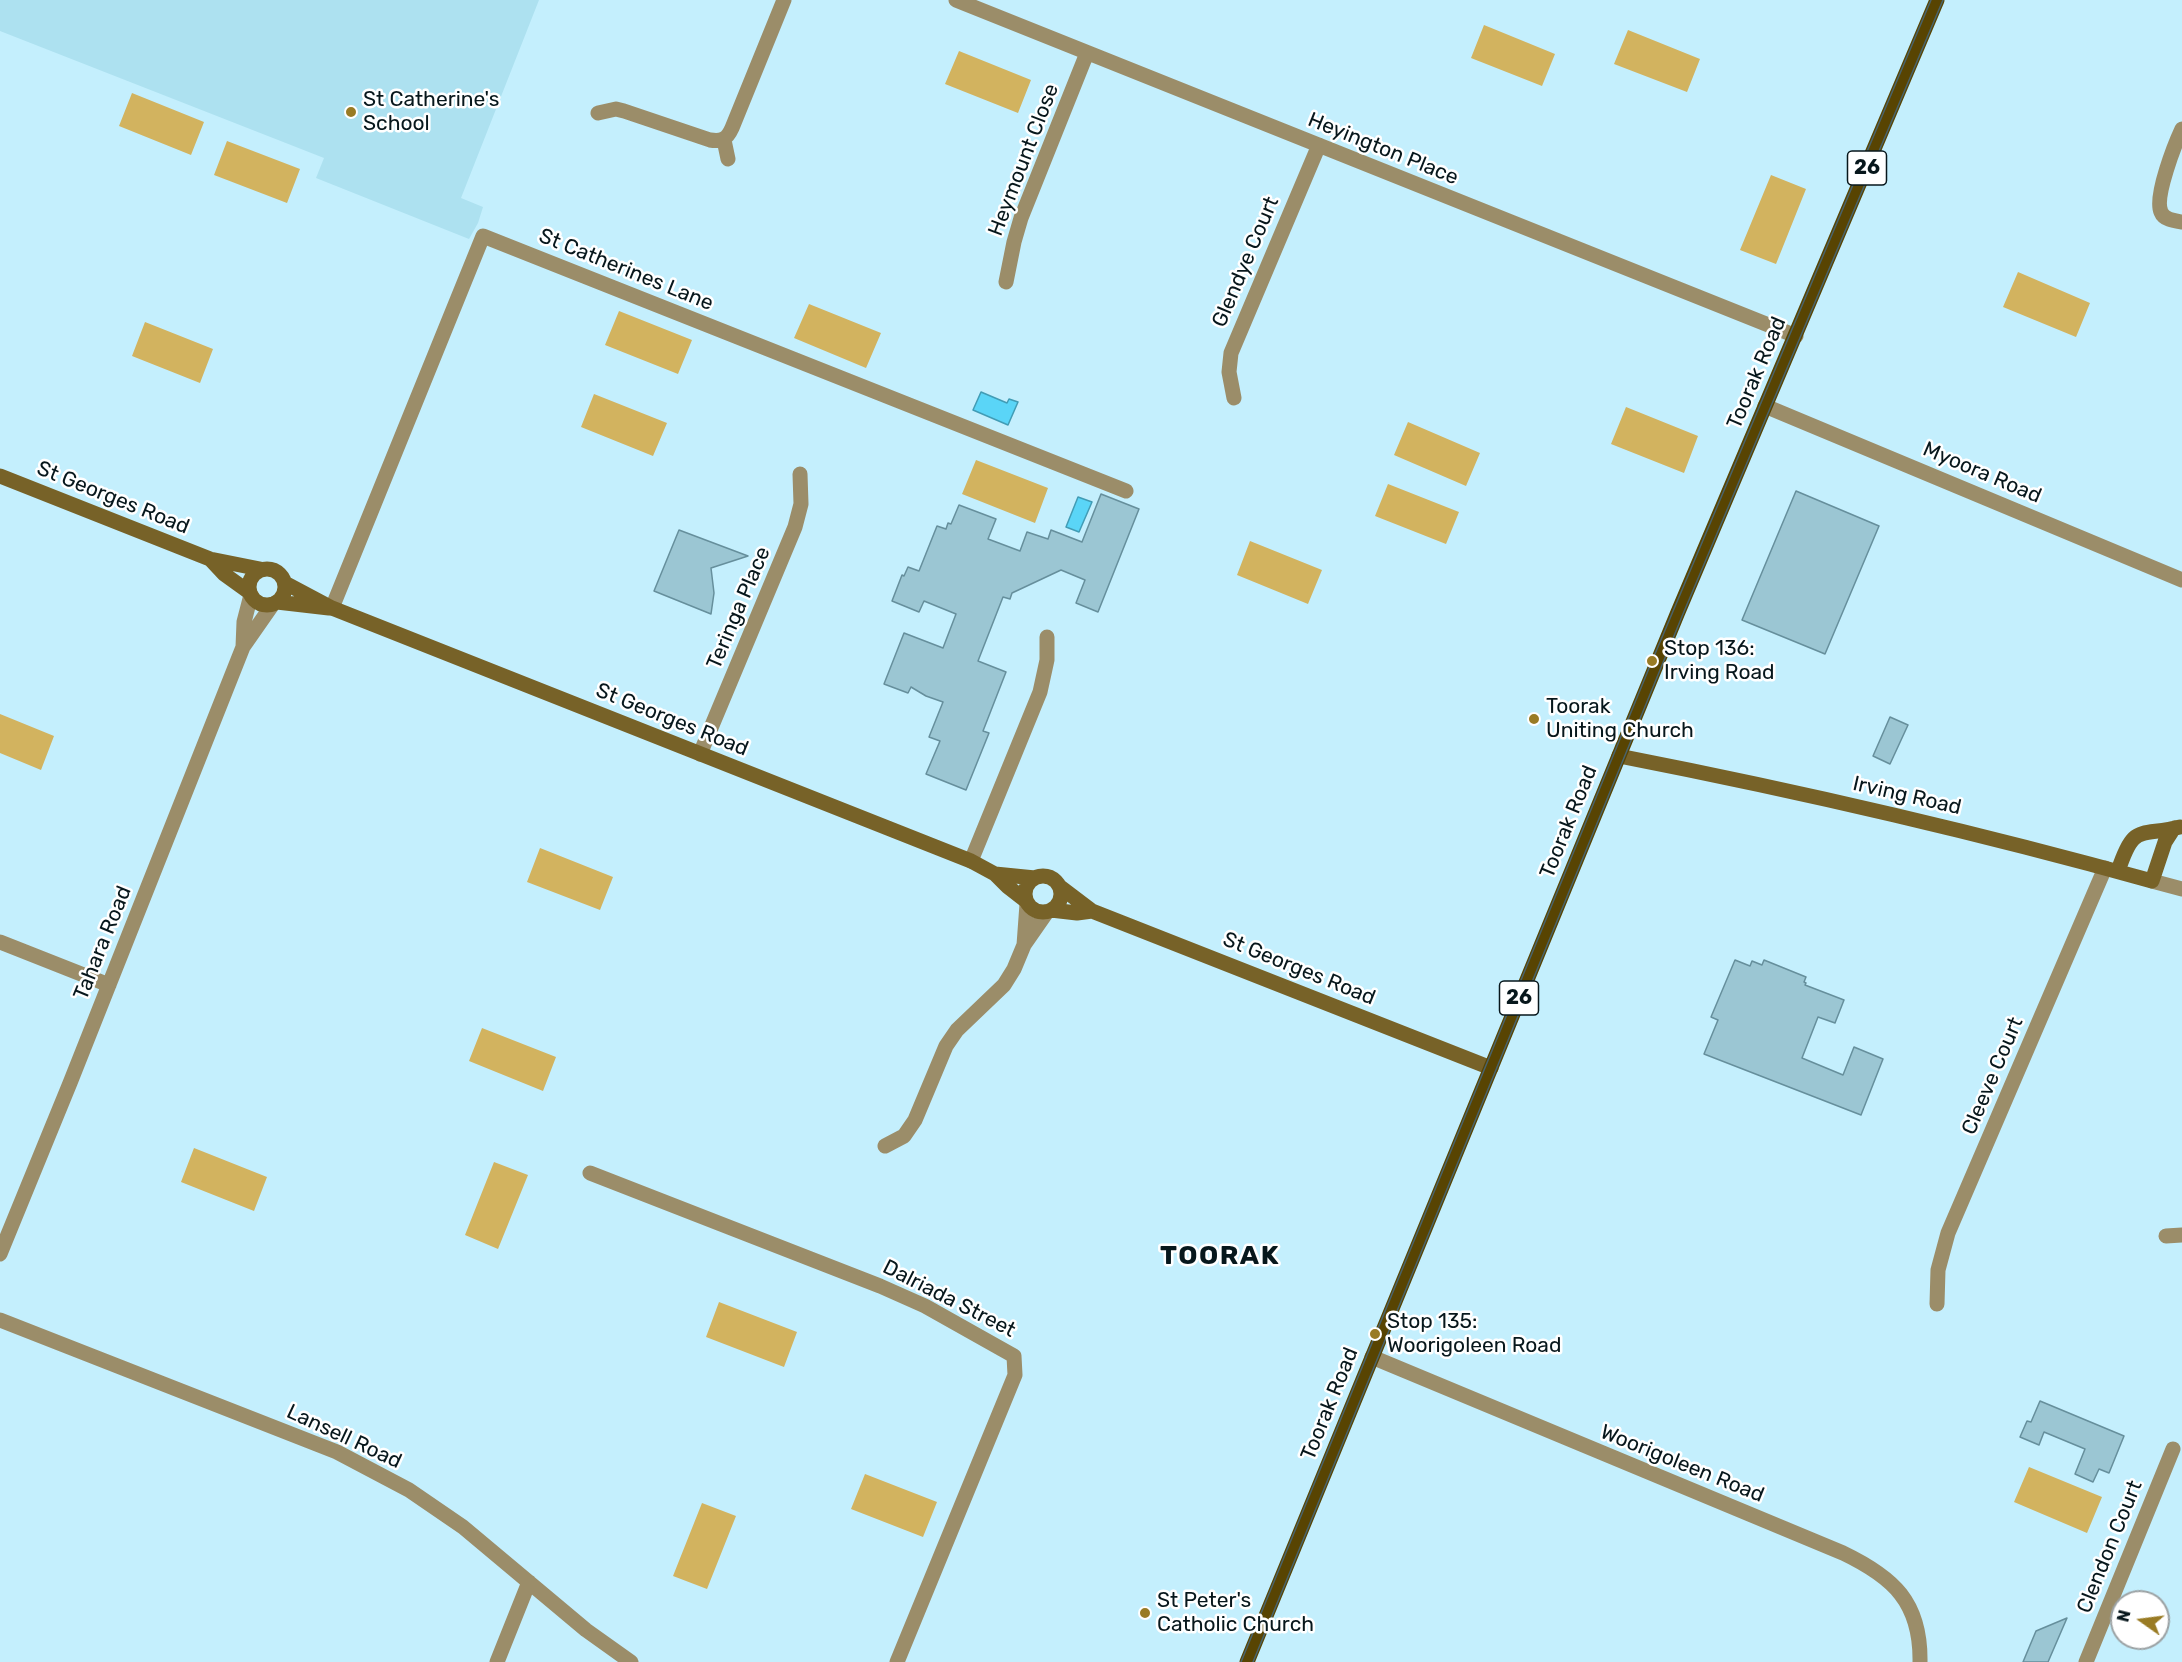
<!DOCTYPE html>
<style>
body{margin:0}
#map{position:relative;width:2182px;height:1662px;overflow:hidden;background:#c4effd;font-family:Rubik,sans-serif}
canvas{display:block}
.north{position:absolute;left:2110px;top:1590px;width:60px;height:60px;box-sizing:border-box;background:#fff;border:2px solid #9ca2a4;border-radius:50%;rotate:284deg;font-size:16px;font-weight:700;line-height:24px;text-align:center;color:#07171c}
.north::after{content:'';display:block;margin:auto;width:21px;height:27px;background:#997b24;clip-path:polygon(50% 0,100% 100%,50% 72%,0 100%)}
</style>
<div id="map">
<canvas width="2182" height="1662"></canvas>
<div class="north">N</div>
</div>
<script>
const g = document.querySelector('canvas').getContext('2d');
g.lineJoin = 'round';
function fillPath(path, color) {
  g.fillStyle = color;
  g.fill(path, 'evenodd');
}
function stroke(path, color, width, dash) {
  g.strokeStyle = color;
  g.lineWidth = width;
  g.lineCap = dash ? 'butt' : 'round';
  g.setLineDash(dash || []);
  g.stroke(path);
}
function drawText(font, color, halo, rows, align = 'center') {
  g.font = font + ' Rubik,sans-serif';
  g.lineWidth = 5;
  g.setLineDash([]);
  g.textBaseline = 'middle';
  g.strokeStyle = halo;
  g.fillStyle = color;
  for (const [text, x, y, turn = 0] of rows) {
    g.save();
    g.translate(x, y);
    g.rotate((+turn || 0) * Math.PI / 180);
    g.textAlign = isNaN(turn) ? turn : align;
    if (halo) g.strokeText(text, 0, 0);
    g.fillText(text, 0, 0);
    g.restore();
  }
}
fillPath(new Path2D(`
 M0,0H539L461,198L483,207L478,223L469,239L316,178L324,158L0,31Z`), '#ade1f0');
fillPath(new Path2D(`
 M1484,25L1555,54L1542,86L1471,58Z
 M1628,30L1700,59L1687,92L1614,64Z
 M959,51L1031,80L1018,113L945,84Z
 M132,93L204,122L191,155L119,126Z
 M227,141L300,169L287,203L214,175Z
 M1771,175L1806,189L1776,264L1740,250Z
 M2018,272L2090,303L2076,337L2003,307Z
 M809,304L881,333L866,368L794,338Z
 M619,311L692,340L678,374L605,345Z
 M145,322L213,349L200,383L132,356Z
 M594,394L667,423L653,456L581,427Z
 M1626,407L1698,436L1684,473L1611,444Z
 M1408,422L1480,453L1466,486L1394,455Z
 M976,460L1048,488L1035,523L962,494Z
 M1388,484L1459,512L1446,544L1375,516Z
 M1250,541L1322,570L1308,604L1237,575Z
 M0,714L54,736L41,770L0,753Z
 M540,848L613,877L600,910L527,882Z
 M482,1028L556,1057L543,1091L469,1061Z
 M194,1148L267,1177L254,1211L181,1182Z
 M494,1162L528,1175L498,1249L465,1235Z
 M719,1302L797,1332L784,1367L706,1337Z
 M2029,1467L2102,1497L2087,1533L2014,1502Z
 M865,1474L937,1502L923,1537L851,1509Z
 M702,1503L736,1516L707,1589L673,1576Z`), '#d2b35f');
const water = new Path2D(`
 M981,392L1007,403L1009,399L1018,402L1008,425L973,410Z
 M1078,497L1092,502L1079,532L1066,527Z`);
fillPath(water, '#5ad5f7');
stroke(water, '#419cb5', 1.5);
const building = new Path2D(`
 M1796,491L1879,526L1825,654L1742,620Z
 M1101,494L1139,509L1098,612L1076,603L1085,580L1061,570L1012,593L1010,599L1003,597L978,661L1006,672L983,731L989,733L966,790L926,774L940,741L929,737L943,702L926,696L911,687L908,693L884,684L904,633L943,648L956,614L924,601L919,612L892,601L902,575L904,576L908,567L919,571L937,526L946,529L948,523L951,524L959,505L996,519L988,539L1020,551L1027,532L1048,539L1051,530L1082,542Z
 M679,530L748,556L711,568L714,593L711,614L654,591Z
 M1890,717L1908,725L1890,764L1873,756Z
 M1735,960L1750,966L1752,961L1762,965L1764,960L1806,977L1804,982L1806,983L1805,985L1844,1000L1835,1023L1818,1017L1802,1058L1843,1075L1854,1047L1883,1059L1861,1115L1704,1054L1718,1020L1711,1017Z
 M2040,1401L2124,1436L2109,1473L2099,1469L2093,1482L2075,1474L2085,1449L2044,1432L2039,1445L2020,1437L2027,1421L2031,1422Z
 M2067,1618L2048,1662H2023L2036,1631Z`);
fillPath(building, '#9bc6d3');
stroke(building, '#668f9c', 1.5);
stroke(new Path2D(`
 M956,0L1796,336
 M598,113L616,109L624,111L710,140C722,142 727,139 732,128L784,0
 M2182,129C2175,144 2154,197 2161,212C2164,220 2175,221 2182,222
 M724,140L728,159
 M1006,282L1014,242L1021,218L1087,53
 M1234,398L1229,372L1231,353L1319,145
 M1765,406L2182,580
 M332,608L483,236L1126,491
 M243,647L244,622L251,595
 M700,754L795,527L801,504L800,474
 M971,861L1040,692L1047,660V637
 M2152,881L2182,889
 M0,942L109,985
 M1024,945L1027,904
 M885,1146L904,1136L915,1120L946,1046L957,1030L1004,985L1014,969L1024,945L1047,912
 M590,1173L880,1286L925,1306L1014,1356L1015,1375L897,1662
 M2166,1236L2182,1235
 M0,1254L70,1083L243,647L273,604
 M1937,1304L1938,1270L1948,1233L2105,868
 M0,1320L337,1452L409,1490L463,1527L586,1630L631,1662
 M1372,1357L1843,1553C1893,1577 1921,1602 1920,1662
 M497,1662L529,1582
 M2086,1662L2173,1449`), '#9b8d69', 15);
stroke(new Path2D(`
 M0,476L210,559L260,569
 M210,559L224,574L249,592
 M249 587a18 18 0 1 1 36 0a18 18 0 1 1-36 0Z
 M285,583L332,608L971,861L995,874L1007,886L1025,900
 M277,602L329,608
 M1619,756C1798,791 1976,832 2152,881L2165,842L2174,828
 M2118,871C2134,823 2138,837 2180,827
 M995,874L1035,878
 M1025 894a18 18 0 1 1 36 0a18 18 0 1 1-36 0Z
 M1059,886L1092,911L1491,1068
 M1051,910L1077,913L1092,911`), '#776228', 15);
stroke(new Path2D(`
 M1247,1662L1678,612L1937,0`), '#584402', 15);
stroke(new Path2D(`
 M1241,1662L1652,661L1931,0
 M1253,1662L1683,614L1943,0`), '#49636b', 1.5);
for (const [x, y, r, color] of [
 [351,112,6,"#997b24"],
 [1652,661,6,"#997b24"],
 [1534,719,6,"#997b24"],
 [1375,1334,6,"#997b24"],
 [1145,1613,6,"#997b24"]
]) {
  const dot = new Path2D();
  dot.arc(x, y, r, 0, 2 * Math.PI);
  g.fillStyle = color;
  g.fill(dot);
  stroke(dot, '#fff', 2);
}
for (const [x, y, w] of [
 [1867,168,39],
 [1519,998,39]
]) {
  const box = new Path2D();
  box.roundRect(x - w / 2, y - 17, w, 34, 4.5);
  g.fillStyle = '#fff';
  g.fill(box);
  stroke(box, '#07171c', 1.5);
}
drawText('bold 20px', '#07171c', null, [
 ["26",1867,168],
 ["26",1519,998]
]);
drawText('21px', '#07171c', '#fff', [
 ["St Catherine's",363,100],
 ["School",363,124],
 ["Stop 136:",1664,649],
 ["Irving Road",1664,673],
 ["Toorak",1546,707],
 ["Uniting Church",1546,731],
 ["Stop 135:",1387,1322],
 ["Woorigoleen Road",1387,1346],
 ["St Peter's",1157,1601],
 ["Catholic Church",1157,1625]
], 'left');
drawText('21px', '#07171c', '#fff', [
 ["Heyington Place",1383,149,22],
 ["Heymount Close",1024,160,-69],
 ["Glendye Court",1246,262,-67],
 ["St Catherines Lane",626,270,22],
 ["Toorak Road",1757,373,-67],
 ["Myoora Road",1982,473,23],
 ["St Georges Road",113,498,22],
 ["Teringa Place",739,608,-67],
 ["St Georges Road",672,720,22],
 ["Irving Road",1907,796,13],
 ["Toorak Road",1569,822,-68],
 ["Tahara Road",103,943,-68],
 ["St Georges Road",1299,969,22],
 ["Cleeve Court",1993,1076,-67],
 ["Dalriada Street",949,1299,27],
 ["Toorak Road",1330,1404,-68],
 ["Lansell Road",344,1437,25],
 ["Woorigoleen Road",1682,1464,22],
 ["Clendon Court",2110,1547,-68]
]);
g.letterSpacing = '1.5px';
drawText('bold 27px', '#07171c', '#fff', [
 ["TOORAK",1220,1256]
]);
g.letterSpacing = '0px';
</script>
